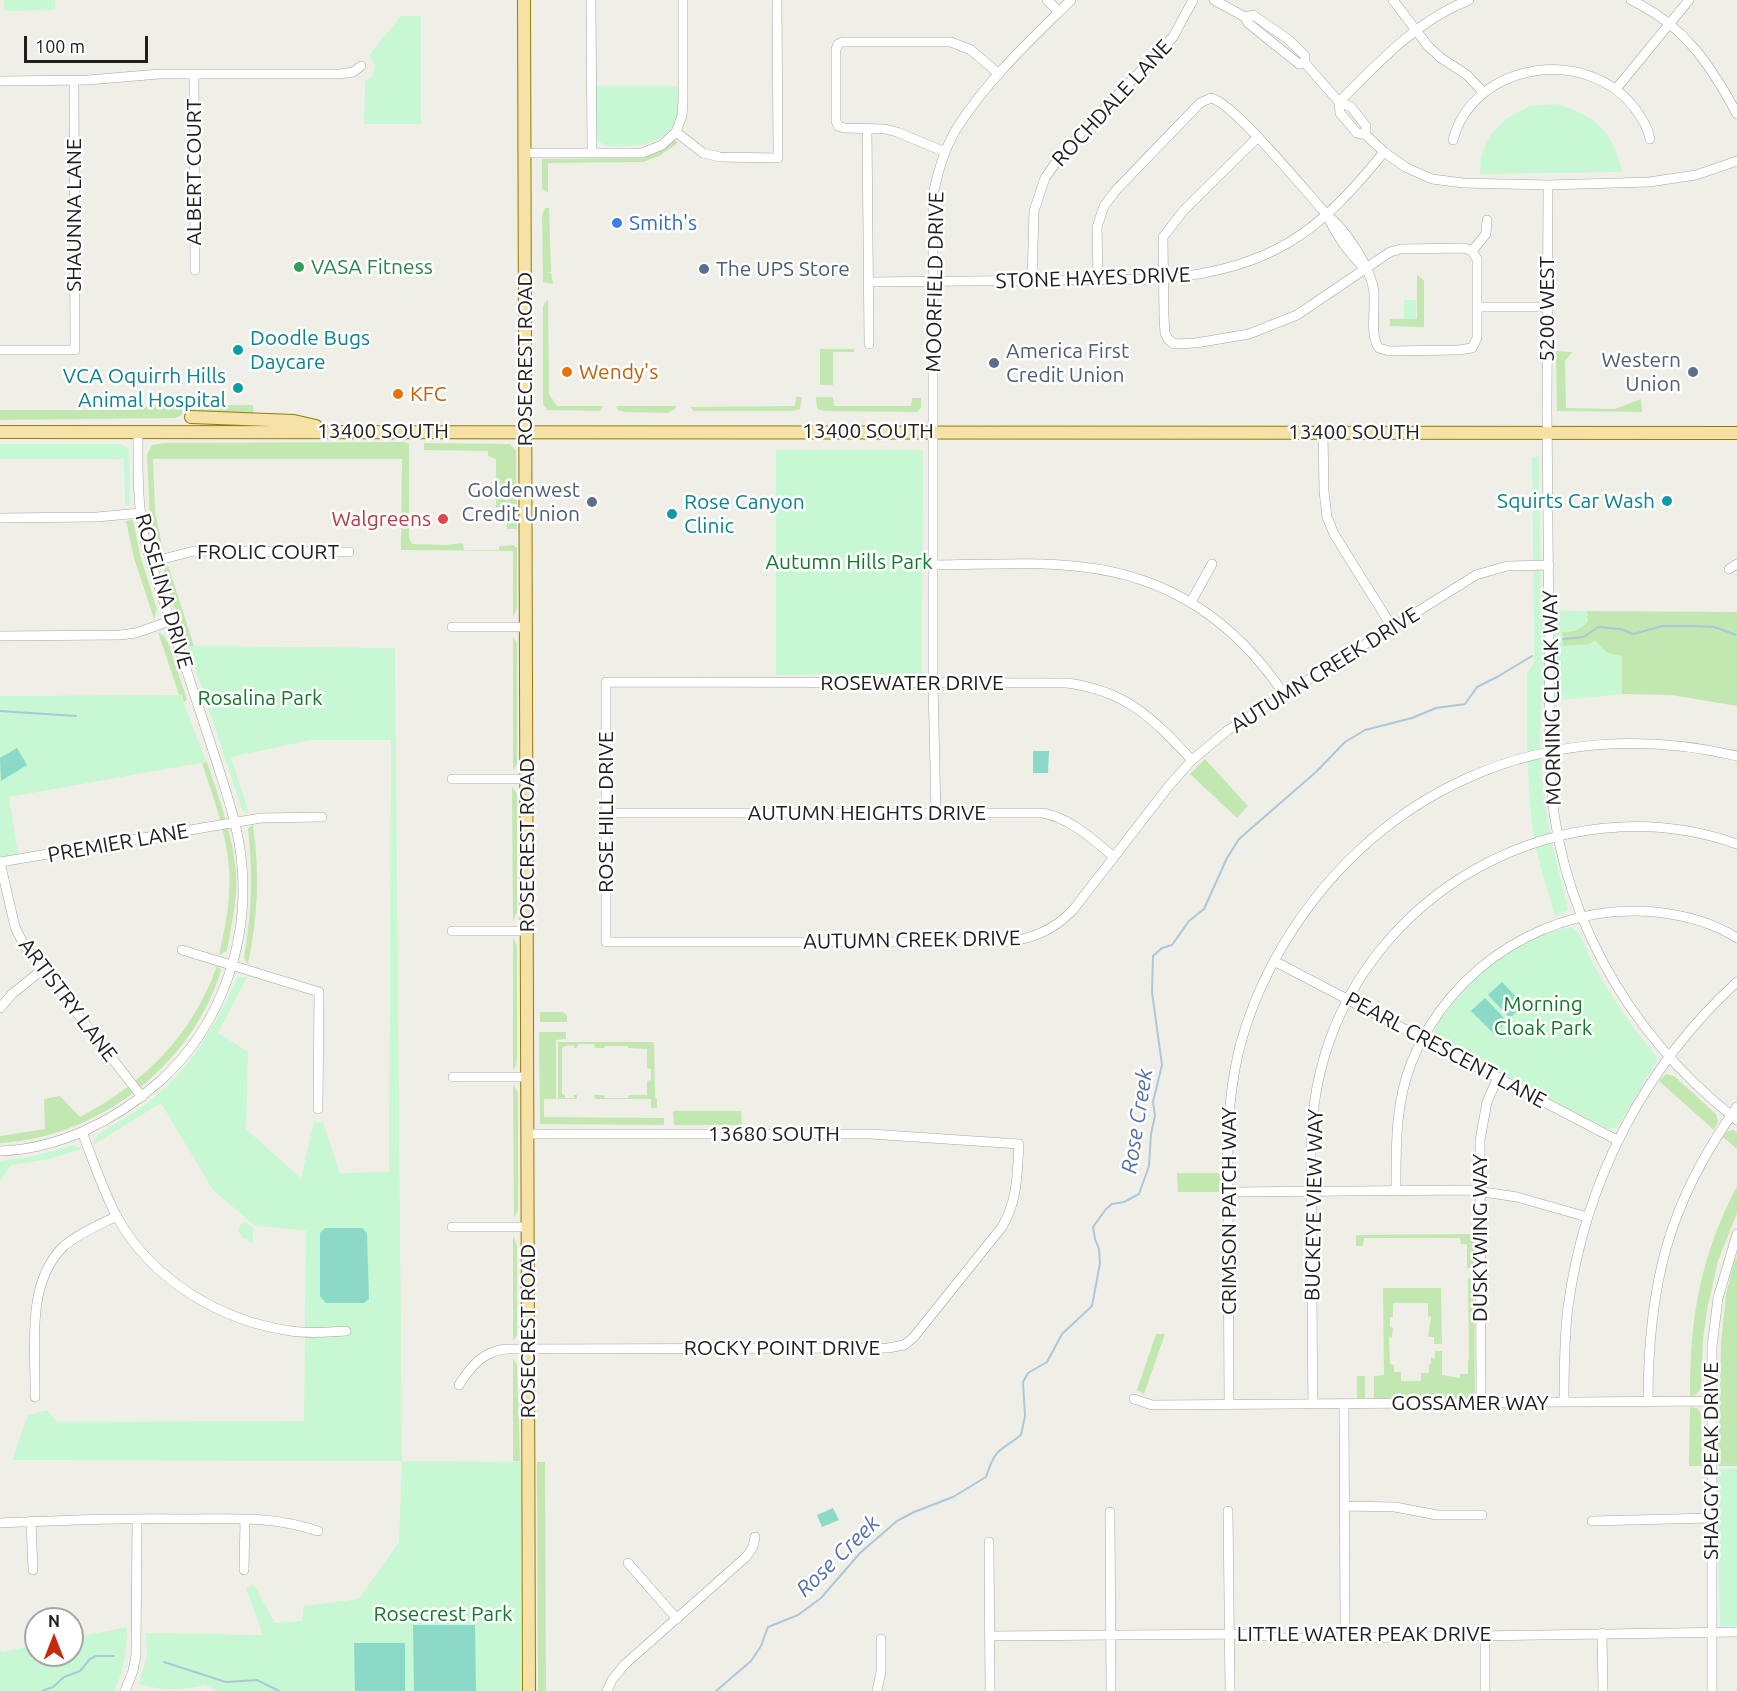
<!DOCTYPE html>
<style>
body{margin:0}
#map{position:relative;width:1737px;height:1691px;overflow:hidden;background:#f0efe7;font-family:Ubuntu,sans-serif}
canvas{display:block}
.north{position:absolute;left:24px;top:1607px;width:60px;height:60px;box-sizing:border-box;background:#fff;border:2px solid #a6a6a6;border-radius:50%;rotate:0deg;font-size:16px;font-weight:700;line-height:24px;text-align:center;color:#202020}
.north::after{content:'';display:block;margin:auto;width:21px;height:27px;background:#c42a0c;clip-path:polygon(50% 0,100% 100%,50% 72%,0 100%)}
.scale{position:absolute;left:24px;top:36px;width:124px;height:27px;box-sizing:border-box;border:3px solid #202020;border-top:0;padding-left:8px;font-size:18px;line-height:21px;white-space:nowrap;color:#202020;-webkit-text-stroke:4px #fff;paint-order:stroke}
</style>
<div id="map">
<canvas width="1737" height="1691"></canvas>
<div class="north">N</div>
<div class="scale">100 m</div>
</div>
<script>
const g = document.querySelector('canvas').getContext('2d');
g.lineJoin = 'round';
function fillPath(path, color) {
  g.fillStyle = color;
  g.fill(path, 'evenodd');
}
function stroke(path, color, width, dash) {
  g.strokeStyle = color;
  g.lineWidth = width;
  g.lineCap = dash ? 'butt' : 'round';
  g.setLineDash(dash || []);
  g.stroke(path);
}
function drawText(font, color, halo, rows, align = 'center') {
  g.font = font + ' Ubuntu,sans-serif';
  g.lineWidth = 5;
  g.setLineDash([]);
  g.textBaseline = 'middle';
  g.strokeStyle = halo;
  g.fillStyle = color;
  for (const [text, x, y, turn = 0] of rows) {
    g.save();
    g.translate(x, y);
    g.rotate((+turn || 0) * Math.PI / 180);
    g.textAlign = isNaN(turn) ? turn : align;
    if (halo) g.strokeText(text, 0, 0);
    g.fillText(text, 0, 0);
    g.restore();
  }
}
fillPath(new Path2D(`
 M675,140L678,143L659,156L643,162L548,163V193L542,189V159L641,158L658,152Z
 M545,208H549L551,272H546L551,273L553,284L543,282L542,215Z
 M1417,274L1424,281V327L1390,326V319H1417Z
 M548,299L549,394L557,406H603L600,411L547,410L543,404V306Z
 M820,349H854V352H833V385H820Z
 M1556,351L1572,352L1565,361L1566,408L1615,409L1641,399L1642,412L1557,411Z
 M796,397H802L800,409L792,411H694L690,407L795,406Z
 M816,397H833L834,406H911L912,398H921V408L917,412L825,411L817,409Z
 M182,404V415L175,418L0,420V410H138V407H176L177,405Z
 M218,405H253L254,416L199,415L198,410L201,407L218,406Z
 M616,406H676L675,409L668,413L624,412L618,410Z
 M405,442L409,444V538L412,544L446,545L463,543L464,550H499V546L513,545L517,548V608L513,618V551L401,550L402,459H153L155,511L163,550L155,543L150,520L147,454L152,445L165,443Z
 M424,443L510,444L516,451L517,529H507L506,509L496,508V459L488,456V451L424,450Z
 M133,520L140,555L157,609L154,619L134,558L126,521Z
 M168,565L194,646H188L164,576V570Z
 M1586,611L1737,612V706L1671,695L1622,694V657L1607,653L1595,641L1587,645L1563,646L1562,632L1575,631L1588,615Z
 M158,632L164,636L168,642L187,700L184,702L182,695H179Z
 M513,636L517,644V764L513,771Z
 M1205,759L1248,806L1237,818L1190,774Z
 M207,762C219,798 233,835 236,873C238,899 231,925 227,951L219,955C223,936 228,915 229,895C233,850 216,806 202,763Z
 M512,787L517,794V912L513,921Z
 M253,825C260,874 258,916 248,964L244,958C252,909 253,877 248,828Z
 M513,937L517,946V1058L516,1065L513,1070Z
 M217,966L221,970C193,1064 99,1138 0,1143V1136L45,1129L44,1099L60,1096L80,1117C145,1082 191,1037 217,966Z
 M540,1012H562L567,1015V1022H540Z
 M539,1032H566V1039L556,1040V1099H544V1117L664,1118V1125L540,1124Z
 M558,1042H654L655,1098L657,1099V1108H651V1099H595L594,1095H604L605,1098H628L629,1095H647V1081L651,1080V1069L647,1068V1049L628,1048V1046H605L604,1048H595L594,1044H578L577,1048H574V1045L565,1046L562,1048V1094L565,1095V1098H574V1095H577V1099H558Z
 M1666,1074L1674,1076L1716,1114L1718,1121L1714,1130L1659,1081Z
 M513,1085L518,1092V1210L514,1218Z
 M673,1111H741L742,1125H674Z
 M1733,1130L1737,1132V1149L1723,1137L1728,1131Z
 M1177,1173H1223V1192H1178Z
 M1737,1186V1213L1718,1261L1707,1310L1703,1339L1701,1388L1696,1395L1690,1396C1690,1317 1700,1257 1737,1186Z
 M1474,1234V1268H1467V1244H1461L1460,1238H1364L1363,1246H1356V1235Z
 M513,1235L517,1246V1335L513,1341Z
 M1735,1259H1737V1466H1718L1721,1344L1726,1294Z
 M1468,1278H1474L1475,1398H1374V1376L1384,1375L1383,1288H1441L1442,1344H1434V1337H1428L1431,1317L1428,1316V1303H1393V1317H1390V1327L1393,1328L1392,1337L1389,1338L1390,1364L1394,1365V1372H1401V1381H1421V1373H1429V1364H1431V1357L1435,1359V1351H1442V1375L1460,1378V1374H1468V1361L1469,1359Z
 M1156,1334H1165L1144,1394L1137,1390Z
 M513,1357L517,1365L520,1461H513Z
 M1357,1376H1365V1398H1357Z
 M1690,1407L1697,1408L1701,1414L1702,1466H1689Z
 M537,1462H545L546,1691H538Z`), '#c3e7b1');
fillPath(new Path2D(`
 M4,0H55V10L4,11Z
 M401,16H421V124H364L365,81L372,77L375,66L369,55Z
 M596,86H678C678,95 680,105 678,114C671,138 649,146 627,146C614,147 606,148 597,140Z
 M1556,104C1594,114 1614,132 1622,172L1480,174L1481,156L1490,136L1506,119L1530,106Z
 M1404,300H1416V319H1404Z
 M0,444H122L129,450L130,505L125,504L124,459H0Z
 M776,450H923L922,674L776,675Z
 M1539,456L1541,610L1586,611L1588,621C1581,631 1574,631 1562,632L1563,646L1587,645L1595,641L1607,653L1622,656V694L1541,702C1541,724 1539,746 1541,768C1544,816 1557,863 1568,910L1555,916C1547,888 1537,860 1533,831C1526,778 1527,726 1527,673L1534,663V642L1532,457Z
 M188,646L395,648L402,1461L521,1462V1691H219L204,1685C180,1691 163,1691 139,1684L147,1657L146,1633L263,1635L246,1588L254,1585L275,1623L302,1621L304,1606L359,1599L399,1542L402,1461L12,1460L28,1415L47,1410L57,1422L304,1421L306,1231L254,1225L213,1190L161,1103L93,1145L95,1137C112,1124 133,1115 150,1101C191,1069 216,1024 238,977H247L218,1033L248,1052L246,1129L301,1178L314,1122L323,1123L340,1173L389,1172L391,740H311L231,757L249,813L242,810Z
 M181,695L206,762L9,797L18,854L0,858V696Z
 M1571,927C1581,931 1585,948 1590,958C1609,994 1631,1026 1656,1056L1657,1061L1619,1125L1612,1129L1606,1128L1439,1041L1434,1032C1436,1023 1443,1016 1449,1008C1476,972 1525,934 1571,927Z
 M74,1145L82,1149L45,1160L11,1165L0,1181V1161L34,1156Z
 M246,1222L253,1227V1245L247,1239L243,1238L238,1231L241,1224Z
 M1717,1469H1737V1626H1720Z
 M127,1627C127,1648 124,1672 114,1691H0V1649L2,1652L36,1645V1655H72V1638Z`), '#c8f7d3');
fillPath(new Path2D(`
 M17,748L27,765L1,781L0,758Z
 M1033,751H1049L1048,773H1033Z
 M1502,982L1524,1005L1510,1018L1488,995Z
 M1485,998L1507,1021L1494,1034L1471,1011Z
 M325,1228H362L367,1233L369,1299L364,1303H326L320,1296V1233Z
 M833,1508L839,1520L822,1527L817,1515Z
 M413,1625H475L476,1691H414Z
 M354,1643H405V1691H355Z`), '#8bdac8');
stroke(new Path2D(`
 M1563,639L1584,637L1598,627L1621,629L1633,634L1663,626H1692L1714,627L1737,635
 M0,711L76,716
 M164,1662L226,1682L257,1680L279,1691
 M42,1691L53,1687L64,1677L80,1671L90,1659L96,1656H114
 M716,1691L751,1661L761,1646L768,1627L798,1615L821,1598L860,1553L897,1521L914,1512L953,1497L986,1477C996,1447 998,1453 1021,1435L1025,1416L1023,1382L1028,1373L1047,1362L1062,1334L1092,1306L1100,1263L1099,1249L1095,1239L1093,1227L1106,1209L1112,1204L1124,1202L1139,1194L1149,1166L1151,1134L1155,1116L1153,1102L1162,1065L1152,992L1153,956L1162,948L1172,945L1189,921L1204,909L1227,858L1239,839L1316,772L1345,742L1365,730L1412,718L1436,708L1465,704L1477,687L1497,677L1532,656`), '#abc8db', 2);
const minor = new Path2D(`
 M591,0L592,152
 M1047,0L1059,12
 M1214,0L1245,17L1248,23L1299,64L1305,63
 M1393,0L1428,46L1441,58L1467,75L1483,92
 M1631,0C1684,25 1710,64 1737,114
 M1245,17L1253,15L1289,40L1305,56V63L1339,102L1351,107L1366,126V135
 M194,74L195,270
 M0,81L88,80L159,74H340L353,72L361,66
 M1616,89L1689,0
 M1339,102L1340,113L1357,133L1366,135L1384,152L1405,167L1432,179L1463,183L1548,185L1649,182L1696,175L1737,161
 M1339,102C1378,63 1417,20 1469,0
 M867,129L869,344
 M676,132L703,153L720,157L778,158L777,0
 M1258,137L1184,210L1163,237L1164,317L1165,333L1168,339L1174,344L1196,343L1249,334L1297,315L1390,252L1401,249L1464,248L1472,251
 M1453,140C1474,61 1589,45 1636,110C1642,119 1648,127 1650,139
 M945,152L897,132L885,129L844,128L838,126L836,121V49L838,44L842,42H951L971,50L999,74
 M524,153H642L662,145L676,132L682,116L683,100V0
 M1548,185L1547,410L1550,762C1553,905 1626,1033 1737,1120
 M1328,217C1336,235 1349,253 1363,267
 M1472,251L1486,234L1487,220
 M1098,279L1097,227L1104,206L1117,189L1200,103L1211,98C1234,103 1307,193 1327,215C1346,229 1372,270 1374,293C1375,308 1370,338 1379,348L1389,351L1458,350L1472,348L1477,338V259L1472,251
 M1032,281L1034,211L1045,178L1064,151L1173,37L1193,0
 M868,282L1164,279C1272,267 1317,235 1384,152
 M1477,307H1547
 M0,350H75L74,81
 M1323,432L1324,491L1327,517L1334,534L1392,627
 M0,518L97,517L140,513
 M151,562L194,551L349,552
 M933,565C982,565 1035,561 1083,567C1171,577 1235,622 1284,694
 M1729,569L1737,564
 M1191,602L1212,564
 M452,627H526
 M0,636L120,635L136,633L170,621
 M1192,760C1152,718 1127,691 1067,683L606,682V942H1001C1030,940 1053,931 1073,910L1168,787L1192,760L1228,730L1476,575L1507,566L1549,565
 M452,779H527
 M606,813H1043C1072,819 1092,839 1114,857
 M936,813L933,683V195C938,171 945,145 959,125C989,78 1032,39 1071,0
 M452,931H527
 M182,950L319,992L318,1109
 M1274,961L1617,1140
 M0,1008L12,994L42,970
 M453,1077H528
 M142,1097L24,945L15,927L0,862L261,818L322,817
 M82,1132C93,1160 103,1191 117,1217C152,1280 220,1321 291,1331C309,1334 328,1332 346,1331
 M0,1151C59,1149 115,1121 159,1082C222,1026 251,939 241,856C237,823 226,792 216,760C200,711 184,662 168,614C160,589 151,565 145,540C137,504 138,468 138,431
 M1396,1191C1396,1146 1395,1103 1412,1061C1451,965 1552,902 1655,912C1684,915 1712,922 1737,938
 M1228,1192L1470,1190L1517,1197L1587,1217
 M452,1227H528
 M459,1385C471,1366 483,1351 507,1349L888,1348L904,1345L913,1338L1002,1227C1018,1200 1017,1174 1019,1144L871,1134H528
 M35,1397C36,1348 25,1283 64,1246C79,1233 99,1225 117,1216
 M1134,1399L1152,1405L1710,1401
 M1564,1402C1564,1370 1564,1339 1568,1307C1585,1181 1644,1067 1737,982
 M1648,1402C1648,1285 1668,1203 1737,1107
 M1481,1403L1480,1140L1487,1102L1498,1077
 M1229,1404C1229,1341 1228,1277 1228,1214C1227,1165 1226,1117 1235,1069C1242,1030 1256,995 1274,961C1368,789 1547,711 1737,756
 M1313,1404C1312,1343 1312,1283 1312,1222C1311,1173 1308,1122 1320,1073C1363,892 1561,782 1737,844
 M1344,1404L1345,1638
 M1344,1506L1395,1507L1437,1515H1482
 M1228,1511L1230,1691
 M1110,1512L1111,1691
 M31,1521L33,1570
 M1592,1521L1711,1518
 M0,1523C63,1520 126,1518 190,1519C236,1519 273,1516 318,1531
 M989,1542L990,1691
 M628,1563L677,1619
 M244,1570L245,1519
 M1602,1633L1603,1691
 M1485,1635V1691
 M990,1636L1252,1634L1280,1638H1345L1737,1632
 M125,1691L133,1671L136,1655L137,1519
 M607,1691L612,1680L624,1665L746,1557L753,1547L755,1537
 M877,1691L881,1672V1639
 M1712,1691V1347L1718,1298L1737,1234`);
const major = new Path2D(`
 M524,0L529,1691
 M191,417L294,421L316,426
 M0,432L1737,433`);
stroke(minor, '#a4a4a4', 10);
stroke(major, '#937c09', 14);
stroke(minor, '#fff', 9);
stroke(major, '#f6e1a6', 12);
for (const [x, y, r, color] of [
 [617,223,6,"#3f7fe0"],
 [299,267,6,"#2e9e5b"],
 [704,269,6,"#5c6f8a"],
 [238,350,6,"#0f9aa8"],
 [994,363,6,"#5c6f8a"],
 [567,372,6,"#e8710a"],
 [1693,372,6,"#5c6f8a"],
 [238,388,6,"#0f9aa8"],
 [398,394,6,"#e8710a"],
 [1667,501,6,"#0f9aa8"],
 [592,502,6,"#5c6f8a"],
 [672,514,6,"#0f9aa8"],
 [443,519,6,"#e0444e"]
]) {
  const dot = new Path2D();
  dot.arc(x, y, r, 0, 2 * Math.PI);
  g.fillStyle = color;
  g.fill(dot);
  stroke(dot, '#fff', 2);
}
drawText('21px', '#202020', '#fff', [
 ["ROCHDALE LANE",1112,103,-47],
 ["ALBERT COURT",194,172,-90],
 ["SHAUNNA LANE",74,215,-90],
 ["STONE HAYES DRIVE",1093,278,-2],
 ["MOORFIELD DRIVE",935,282,-89],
 ["5200 WEST",1547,309,-90],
 ["ROSECREST ROAD",525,359,-90],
 ["13400 SOUTH",383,431],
 ["13400 SOUTH",868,431],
 ["13400 SOUTH",1354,432],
 ["FROLIC COURT",268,552],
 ["ROSELINA DRIVE",164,591,74],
 ["AUTUMN CREEK DRIVE",1325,670,-32],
 ["ROSEWATER DRIVE",912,683],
 ["MORNING CLOAK WAY",1552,698,-91],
 ["ROSE HILL DRIVE",606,812,-90],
 ["AUTUMN HEIGHTS DRIVE",867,813],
 ["PREMIER LANE",118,843,-10],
 ["ROSECREST ROAD",527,845,-90],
 ["AUTUMN CREEK DRIVE",912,940,-1],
 ["ARTISTRY LANE",68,1000,53],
 ["PEARL CRESCENT LANE",1446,1050,28],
 ["13680 SOUTH",774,1134],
 ["BUCKEYE VIEW WAY",1314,1205,-89],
 ["CRIMSON PATCH WAY",1229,1211,-90],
 ["DUSKYWING WAY",1480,1238,-90],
 ["ROSECREST ROAD",528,1331,-90],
 ["ROCKY POINT DRIVE",782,1348],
 ["GOSSAMER WAY",1470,1403],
 ["SHAGGY PEAK DRIVE",1711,1461,-90],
 ["LITTLE WATER PEAK DRIVE",1364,1634]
]);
drawText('21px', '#366cbe', '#fff', [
 ["Smith's",629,223]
], 'left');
drawText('21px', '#27864d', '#fff', [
 ["VASA Fitness",311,267]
], 'left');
drawText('21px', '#4e5e75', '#fff', [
 ["The UPS Store",716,269],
 ["America First",1006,351],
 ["Credit Union",1006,375],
 ["Western",1681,360,"right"],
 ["Union",1681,384,"right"],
 ["Goldenwest",580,490,"right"],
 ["Credit Union",580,514,"right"]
], 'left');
drawText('21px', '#0d838f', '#fff', [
 ["Doodle Bugs",250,338],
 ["Daycare",250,362],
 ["VCA Oquirrh Hills",226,376,"right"],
 ["Animal Hospital",226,400,"right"],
 ["Squirts Car Wash",1655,501,"right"],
 ["Rose Canyon",684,502],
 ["Clinic",684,526]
], 'left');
drawText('21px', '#c56008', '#fff', [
 ["Wendy's",579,372],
 ["KFC",410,394]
], 'left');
drawText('21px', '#be3a42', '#fff', [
 ["Walgreens",431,519]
], 'right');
drawText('21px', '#137a2c', '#fff', [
 ["Autumn Hills Park",849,562],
 ["Rosalina Park",260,698],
 ["Morning",1543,1004],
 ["Cloak Park",1543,1028],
 ["Rosecrest Park",443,1614]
]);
drawText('italic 22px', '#5270ab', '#fff', [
 ["Rose Creek",1137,1121,-81],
 ["Rose Creek",838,1556,-44]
]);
</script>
